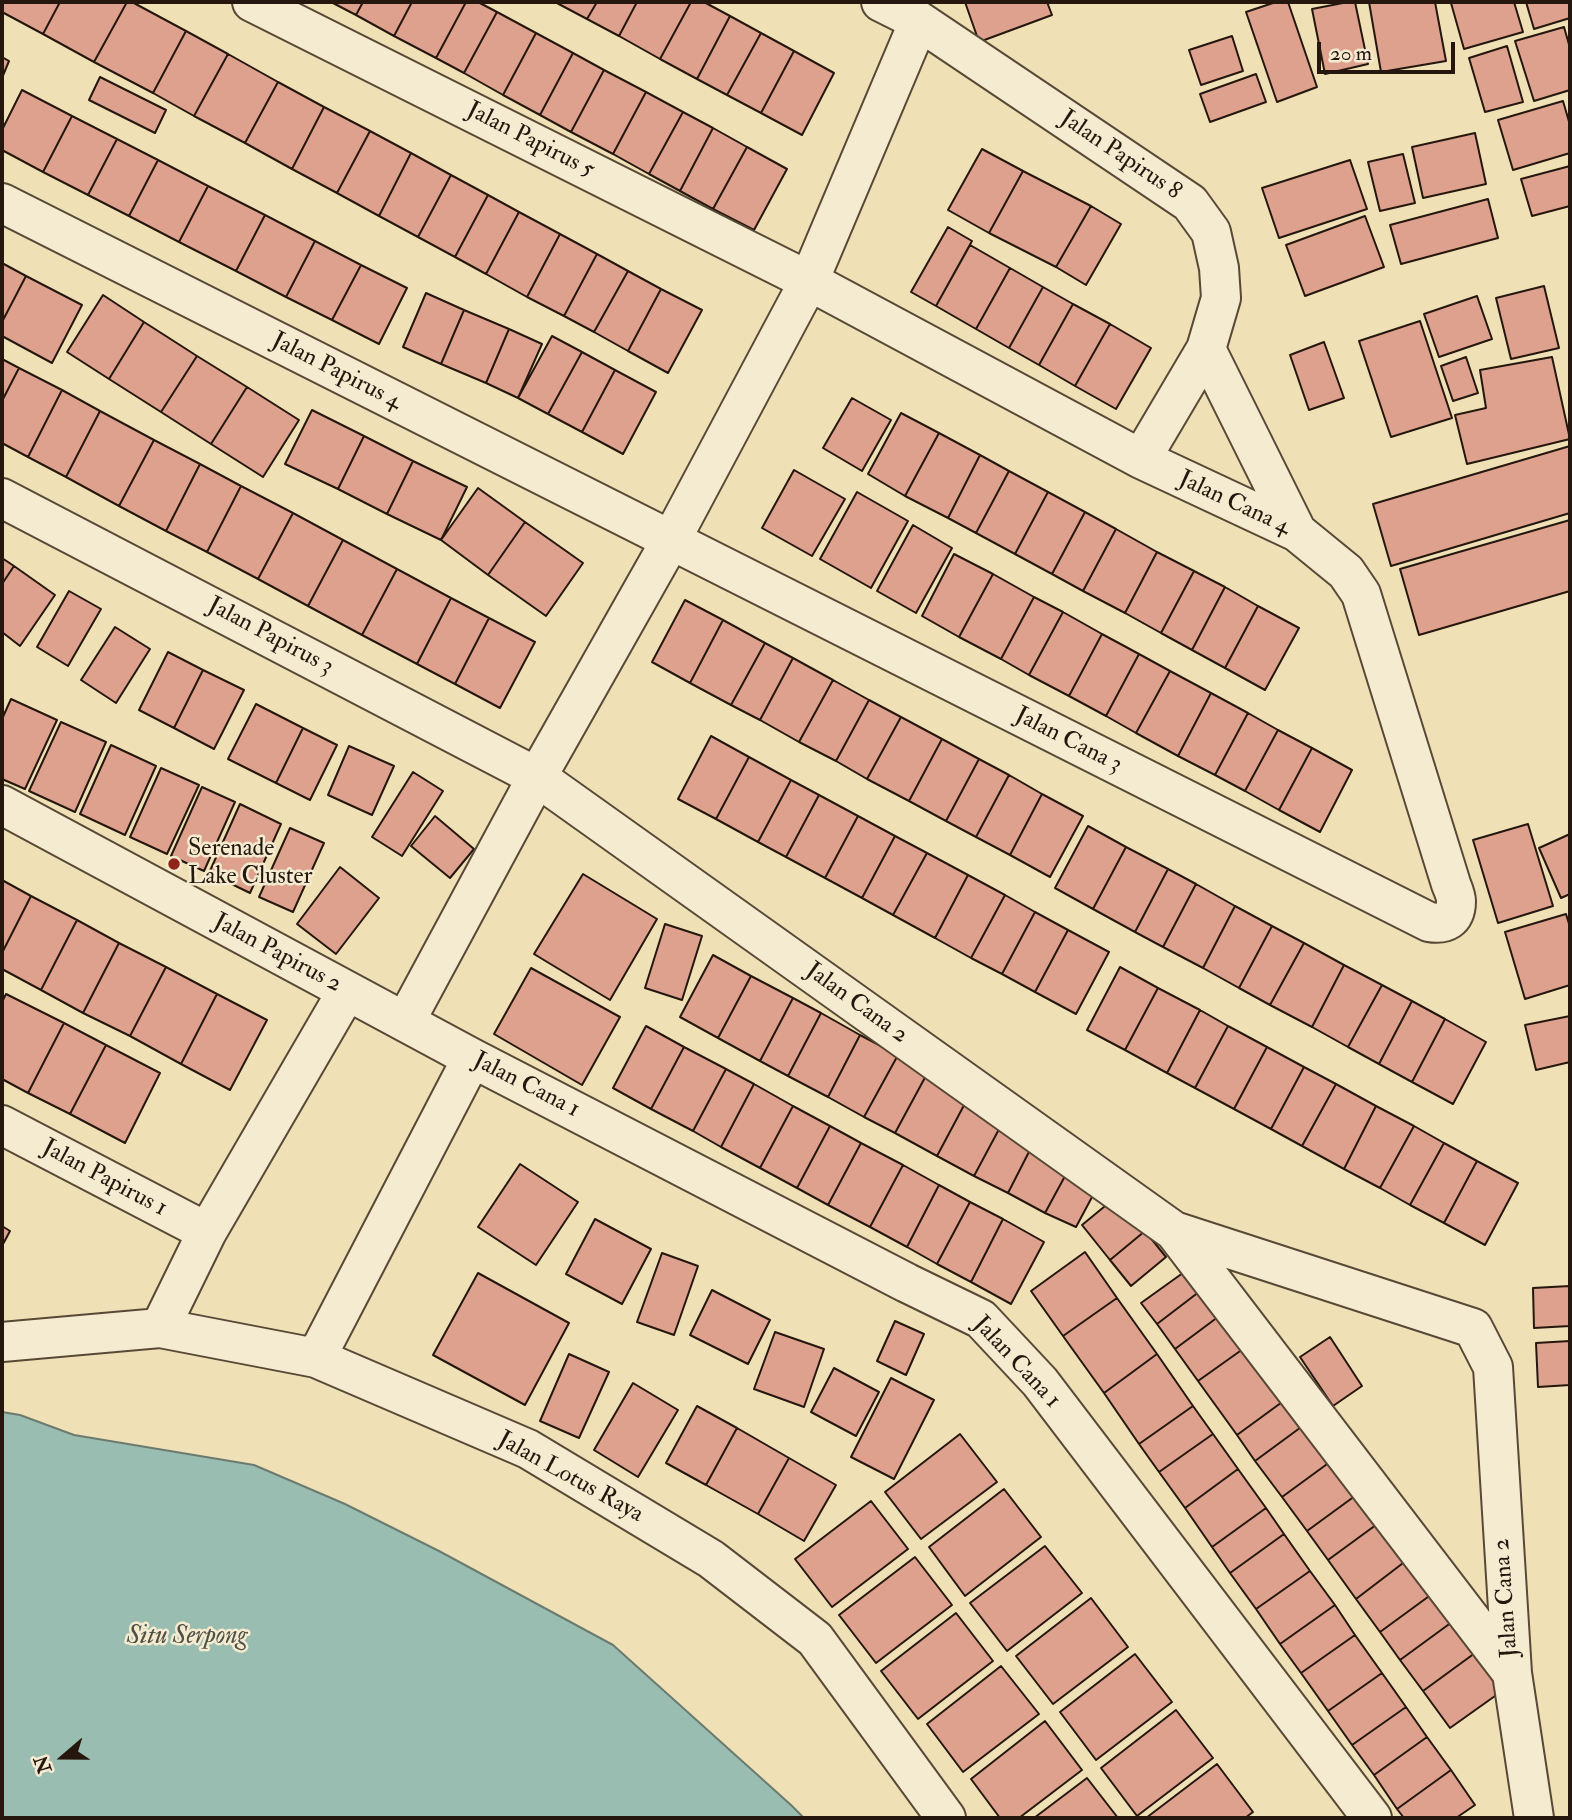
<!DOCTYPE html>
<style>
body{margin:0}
#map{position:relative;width:1572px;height:1820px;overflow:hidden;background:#f0e0b6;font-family:"IM FELL Double Pica",serif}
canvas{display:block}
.frame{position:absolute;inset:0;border:4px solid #25170d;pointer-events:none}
.north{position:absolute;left:28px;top:1722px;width:70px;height:70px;-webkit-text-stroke:5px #f5ebd0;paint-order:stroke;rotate:250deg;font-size:19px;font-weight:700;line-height:28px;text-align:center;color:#25170d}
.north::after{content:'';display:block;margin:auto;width:24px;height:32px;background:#25170d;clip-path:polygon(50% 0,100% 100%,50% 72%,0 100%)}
.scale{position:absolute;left:1317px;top:42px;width:138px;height:32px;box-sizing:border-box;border:4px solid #25170d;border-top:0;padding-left:9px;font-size:21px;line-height:24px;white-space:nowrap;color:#25170d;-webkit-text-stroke:5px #f5ebd0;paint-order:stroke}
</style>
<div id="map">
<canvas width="1572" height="1820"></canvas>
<div class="frame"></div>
<div class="north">N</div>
<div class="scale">20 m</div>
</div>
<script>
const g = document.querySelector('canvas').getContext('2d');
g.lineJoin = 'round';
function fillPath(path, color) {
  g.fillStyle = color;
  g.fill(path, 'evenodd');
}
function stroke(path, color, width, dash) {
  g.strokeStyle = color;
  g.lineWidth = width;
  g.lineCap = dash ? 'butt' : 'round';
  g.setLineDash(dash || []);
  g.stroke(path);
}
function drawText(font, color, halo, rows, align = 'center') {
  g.font = font + ' "IM FELL Double Pica",serif';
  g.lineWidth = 5;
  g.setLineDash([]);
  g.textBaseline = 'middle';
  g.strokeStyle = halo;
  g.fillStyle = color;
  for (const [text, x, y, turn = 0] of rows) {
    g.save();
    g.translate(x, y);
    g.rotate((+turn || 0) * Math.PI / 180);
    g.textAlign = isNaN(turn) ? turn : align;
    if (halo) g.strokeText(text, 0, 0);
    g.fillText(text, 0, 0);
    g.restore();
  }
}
const water = new Path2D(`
 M2,1412L20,1415L74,1435L254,1465L345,1504L439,1551L613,1645L791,1805L804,1818H2Z`);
fillPath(water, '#9abdb1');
stroke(water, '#6b7b6f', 2);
const building = new Path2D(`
 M2,2H60L43,34L2,12Z
 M60,2H127L94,62L43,34Z
 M127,2H132L186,31L153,93L94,62Z
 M331,2H363L356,15Z
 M363,2H412L394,36L356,15Z
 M412,2H466L436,58L394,36Z
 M466,2H478L497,12L464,73L436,58Z
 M555,2H597L587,19Z
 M597,2H637L619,36L587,19Z
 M637,2H691L660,59L619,36Z
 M691,2H704L730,16L697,79L660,59Z
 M965,2H1047L1052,15L979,42Z
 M1276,2H1288L1317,87L1277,102L1246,12Z
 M1348,2H1355L1368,64L1325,74L1312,9Z
 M1369,2H1435L1446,61L1381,72Z
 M1457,2H1514L1523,32L1464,49L1451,3Z
 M1526,2H1570V18L1534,29Z
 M497,12L536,33L503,95L464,73Z
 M730,16L761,33L727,95L697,79Z
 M1564,27L1570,48V90L1534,101L1515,41Z
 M186,31L228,54L194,116L153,93Z
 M536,33L573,53L540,115L503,95Z
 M761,33L794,51L761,113L727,95Z
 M1232,36L1243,71L1201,85L1189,50Z
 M1507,46L1523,102L1485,112L1469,58Z
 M794,51L834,73L802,135L761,113Z
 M573,53L604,70L571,132L540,115Z
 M228,54L278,82L245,143L194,116Z
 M2,57L9,61L2,78Z
 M604,70L646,92L613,154L571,132Z
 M1256,74L1266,102L1210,122L1200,94Z
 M100,77L166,110L155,133L89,100Z
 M278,82L324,107L292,169L245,143Z
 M22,90L72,116L43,172L2,150V130Z
 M646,92L683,112L649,174L613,154Z
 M1563,101L1570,125V153L1513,170L1498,120Z
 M324,107L370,131L337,193L292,169Z
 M683,112L713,128L680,191L649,174Z
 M72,116L117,139L88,195L43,172Z
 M713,128L747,147L713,209L680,191Z
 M370,131L411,153L379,216L337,193Z
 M1475,133L1486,184L1423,198L1412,147Z
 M117,139L158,160L129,216L88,195Z
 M747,147L787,169L754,230L713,209Z
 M982,149L1023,171L989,233L948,210Z
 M411,153L451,175L418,237L379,216Z
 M1403,154L1415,203L1380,211L1368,162Z
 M158,160L208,186L179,242L129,216Z
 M1350,160L1367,209L1279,238L1262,188Z
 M1570,166V206L1532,216L1521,179Z
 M1023,171L1091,206L1056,267L989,233Z
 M451,175L488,195L455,257L418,237Z
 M208,186L265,215L236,271L179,242Z
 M488,195L519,212L486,274L455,257Z
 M1488,199L1498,238L1401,264L1390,225Z
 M1091,206L1121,224L1086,285L1056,267Z
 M519,212L560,234L527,297L486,274Z
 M265,215L315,241L286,297L236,271Z
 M1365,216L1384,267L1305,296L1286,245Z
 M948,227L972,241L936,306L911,292Z
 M560,234L597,254L564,316L527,297Z
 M315,241L361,265L332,320L286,297Z
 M970,245L1010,268L976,329L936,306Z
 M597,254L628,271L594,332L564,316Z
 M2,263L26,276L2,322Z
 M361,265L407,288L379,344L332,320Z
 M1010,268L1043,287L1009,348L976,329Z
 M628,271L661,289L628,351L594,332Z
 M26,276L82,305L52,363L2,336V322Z
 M1544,286L1559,348L1511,359L1496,298Z
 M1043,287L1073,304L1039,365L1009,348Z
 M661,289L702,310L668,373L628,351Z
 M426,293L464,310L441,364L403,347Z
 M103,295L144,322L109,379L67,352Z
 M1477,296L1492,339L1439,357L1424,314Z
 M1073,304L1110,324L1075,386L1039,365Z
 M464,310L509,329L486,383L441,364Z
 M1420,321L1452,418L1391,437L1359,341Z
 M144,322L197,356L161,412L109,379Z
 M1110,324L1151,348L1116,409L1075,386Z
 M509,329L542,344L518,398L486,383Z
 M552,336L582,352L548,414L518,398Z
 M1324,342L1344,398L1309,410L1290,355Z
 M582,352L615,370L582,432L548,414Z
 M197,356L247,387L211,444L161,412Z
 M1466,357L1478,393L1453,401L1441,366Z
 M1552,357L1570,439L1467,464L1455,415L1486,408L1480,370Z
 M2,359L19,368L2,401Z
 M19,368L62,390L28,457L2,443V401Z
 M615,370L656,392L623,454L582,432Z
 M247,387L299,420L263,477L211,444Z
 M62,390L100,411L66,477L28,457Z
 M852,398L891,420L862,471L823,448Z
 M312,410L364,436L338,489L285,464Z
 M100,411L154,440L119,506L66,477Z
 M901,413L939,433L905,496L868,474Z
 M939,433L980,455L948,518L905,496Z
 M364,436L413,461L387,514L338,489Z
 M154,440L200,464L166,531L119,506Z
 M1570,446V513L1391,566L1373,504Z
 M980,455L1009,471L976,533L948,518Z
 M413,461L467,487L441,540L387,514Z
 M200,464L241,486L207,552L166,531Z
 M794,470L845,499L812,556L762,528Z
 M1009,471L1048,492L1015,554L976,533Z
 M241,486L293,513L258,579L207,552Z
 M478,488L525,522L488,575L441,540Z
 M857,492L908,521L871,588L820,559Z
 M1048,492L1085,512L1052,574L1015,554Z
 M1085,512L1116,529L1083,591L1052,574Z
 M293,513L343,540L308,606L258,579Z
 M1570,520V591L1419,635L1400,569Z
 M525,522L583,563L546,616L488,575Z
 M913,525L952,548L916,613L877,591Z
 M1116,529L1157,552L1125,613L1083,591Z
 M343,540L397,569L362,635L308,606Z
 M1157,552L1194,571L1161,633L1125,613Z
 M954,554L993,574L959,637L922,616Z
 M2,558L14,566L2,584Z
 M14,566L55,595L20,646L2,632V584Z
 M397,569L451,598L417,664L362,635Z
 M1194,571L1225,587L1192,650L1161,633Z
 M993,574L1034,597L1001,659L959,637Z
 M1225,587L1258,606L1225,668L1192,650Z
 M69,591L101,609L68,666L37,647Z
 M1034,597L1063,612L1029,675L1001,659Z
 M451,598L489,618L455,684L417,664Z
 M685,600L723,620L690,683L652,662Z
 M1258,606L1299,628L1265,690L1225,668Z
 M1063,612L1102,634L1069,696L1029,675Z
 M489,618L535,642L500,708L455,684Z
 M723,620L765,643L731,705L690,683Z
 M115,627L150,649L116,703L81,680Z
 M1102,634L1139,654L1106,716L1069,696Z
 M765,643L793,658L760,720L731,705Z
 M168,652L203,670L174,728L139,710Z
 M1139,654L1170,671L1136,733L1106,716Z
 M793,658L833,680L799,742L760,720Z
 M203,670L244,690L214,749L174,728Z
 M1170,671L1211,693L1178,756L1136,733Z
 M833,680L869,700L836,761L799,742Z
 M1211,693L1248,713L1215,775L1178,756Z
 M11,699L57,720L25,789L2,779V719Z
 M869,700L901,717L867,779L836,761Z
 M256,704L303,728L276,783L228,759Z
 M1248,713L1278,730L1245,791L1215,775Z
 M901,717L942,739L909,801L867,779Z
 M61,722L106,742L75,812L29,791Z
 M303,728L337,745L310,800L276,783Z
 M1278,730L1312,748L1279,810L1245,791Z
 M711,736L749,757L716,819L678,799Z
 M942,739L979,759L946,821L909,801Z
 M111,745L156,766L125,835L80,814Z
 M349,746L394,766L372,815L328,795Z
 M1312,748L1352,770L1320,832L1279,810Z
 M749,757L791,780L758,842L716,819Z
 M979,759L1009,775L976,837L946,821Z
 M161,768L199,785L167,854L130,837Z
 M413,772L443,791L402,856L372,837Z
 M1009,775L1042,794L1010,855L976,837Z
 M791,780L819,795L786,857L758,842Z
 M202,787L235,802L204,871L171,856Z
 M1042,794L1083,816L1050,877L1010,855Z
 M819,795L858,816L825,878L786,857Z
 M240,804L281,824L250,893L209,873Z
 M435,816L474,849L450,878L411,846Z
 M858,816L895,836L862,898L825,878Z
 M1528,824L1553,906L1498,923L1473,840Z
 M1088,826L1126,847L1093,909L1055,888Z
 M290,828L324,843L293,912L259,897Z
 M1570,834V894L1561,898L1539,848Z
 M895,836L927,853L893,915L862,898Z
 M1126,847L1168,869L1135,932L1093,909Z
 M927,853L968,875L935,938L893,915Z
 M340,867L379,898L336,954L297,924Z
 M1168,869L1196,884L1163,947L1135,932Z
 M583,874L657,919L610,1000L534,954Z
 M968,875L1005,895L971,958L935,938Z
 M2,880L31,896L2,953Z
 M1196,884L1235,906L1203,968L1163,947Z
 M1005,895L1035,912L1002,974L971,958Z
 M31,896L77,920L41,990L2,969V953Z
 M1235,906L1272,926L1239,988L1203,968Z
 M1035,912L1068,930L1035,992L1002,974Z
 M1566,914L1570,927V985L1525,999L1505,932Z
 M77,920L119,943L83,1013L41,990Z
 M665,924L702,936L682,1000L645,988Z
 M1272,926L1304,943L1270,1005L1239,988Z
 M1068,930L1109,952L1076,1014L1035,992Z
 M119,943L166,967L130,1036L83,1013Z
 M1304,943L1344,965L1312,1027L1270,1005Z
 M713,955L751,976L718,1038L680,1017Z
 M1344,965L1382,985L1348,1047L1312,1027Z
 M166,967L217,994L181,1064L130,1036Z
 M1120,967L1158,988L1125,1050L1087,1030Z
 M531,968L620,1017L582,1085L494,1034Z
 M751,976L793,998L760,1061L718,1038Z
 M1382,985L1412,1001L1379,1064L1348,1047Z
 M1158,988L1200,1010L1167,1073L1125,1050Z
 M6,994L64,1023L28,1093L2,1079V1002Z
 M217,994L267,1020L230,1090L181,1064Z
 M793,998L821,1013L788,1076L760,1061Z
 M1412,1001L1445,1019L1412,1082L1379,1064Z
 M1200,1010L1228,1026L1195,1088L1167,1073Z
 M821,1013L860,1035L828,1097L788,1076Z
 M1570,1016V1062L1536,1070L1525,1025Z
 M1445,1019L1486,1042L1453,1104L1412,1082Z
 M64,1023L106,1045L70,1114L28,1093Z
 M646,1026L684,1047L651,1109L613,1088Z
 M1228,1026L1267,1047L1234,1109L1195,1088Z
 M860,1035L898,1055L864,1117L828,1097Z
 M106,1045L160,1073L125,1143L70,1114Z
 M684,1047L726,1069L693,1131L651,1109Z
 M1267,1047L1304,1067L1271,1129L1234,1109Z
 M898,1055L928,1072L895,1133L864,1117Z
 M1304,1067L1336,1084L1302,1146L1271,1129Z
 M726,1069L754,1084L721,1147L693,1131Z
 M928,1072L970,1094L937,1156L895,1133Z
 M754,1084L793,1106L760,1168L721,1147Z
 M1336,1084L1376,1106L1344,1169L1302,1146Z
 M970,1094L1005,1118L974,1176L937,1156Z
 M793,1106L830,1126L797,1188L760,1168Z
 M1376,1106L1414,1126L1380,1188L1344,1169Z
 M1005,1118L1033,1144L1008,1193L974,1176Z
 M830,1126L861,1143L828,1205L797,1188Z
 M1414,1126L1444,1143L1410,1205L1380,1188Z
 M861,1143L903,1165L870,1227L828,1205Z
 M1444,1143L1477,1161L1444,1223L1410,1205Z
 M1033,1144L1071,1165L1045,1213L1008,1193Z
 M1477,1161L1518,1183L1485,1245L1444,1223Z
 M520,1164L578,1202L536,1265L478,1227Z
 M903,1165L939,1185L907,1247L870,1227Z
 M1071,1165L1099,1184L1076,1227L1045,1213Z
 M939,1185L970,1202L937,1264L907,1247Z
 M1116,1197L1145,1231L1110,1260L1082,1225Z
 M970,1202L1003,1219L971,1282L937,1264Z
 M595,1219L651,1249L622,1304L566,1274Z
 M1003,1219L1044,1242L1011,1304L971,1282Z
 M2,1226L10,1231L2,1246Z
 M1145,1231L1166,1257L1131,1286L1110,1260Z
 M1085,1252L1117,1298L1063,1336L1031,1291Z
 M662,1253L698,1266L674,1335L637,1322Z
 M1194,1265L1208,1285L1157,1324L1141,1303Z
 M478,1273L569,1323L525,1405L433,1355Z
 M1208,1285L1226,1311L1175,1349L1157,1324Z
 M1570,1286V1326L1534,1328L1533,1288Z
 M712,1290L770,1320L748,1364L690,1335Z
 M1117,1298L1157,1354L1104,1393L1063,1336Z
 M1226,1311L1250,1344L1198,1381L1175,1349Z
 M895,1321L924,1334L906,1375L877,1361Z
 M775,1332L824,1349L804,1407L754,1389Z
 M1330,1337L1362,1386L1333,1406L1300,1357Z
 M1570,1341V1385L1538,1387L1536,1343Z
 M1250,1344L1289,1397L1237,1435L1198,1381Z
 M569,1354L609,1372L579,1438L540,1421Z
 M1157,1354L1193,1406L1139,1444L1104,1393Z
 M834,1368L879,1392L856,1436L811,1412Z
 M891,1378L934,1400L894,1479L851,1457Z
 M633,1383L678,1410L638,1477L594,1450Z
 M1289,1397L1308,1422L1255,1461L1237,1435Z
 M697,1406L737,1428L706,1485L666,1463Z
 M1193,1406L1213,1434L1159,1472L1139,1444Z
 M1308,1422L1334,1459L1282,1497L1255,1461Z
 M737,1428L789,1458L758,1514L706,1485Z
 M960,1434L997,1482L921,1539L885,1492Z
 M1213,1434L1238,1469L1185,1508L1159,1472Z
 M789,1458L836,1485L804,1541L758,1514Z
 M1334,1459L1359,1493L1307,1531L1282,1497Z
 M1238,1469L1266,1508L1212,1547L1185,1508Z
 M1004,1489L1041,1537L965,1596L929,1547Z
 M1359,1493L1380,1522L1328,1560L1307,1531Z
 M871,1501L908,1549L832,1607L795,1559Z
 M1266,1508L1284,1534L1230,1573L1212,1547Z
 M1380,1522L1407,1560L1356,1599L1328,1560Z
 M1284,1534L1310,1571L1256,1609L1230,1573Z
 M1045,1546L1082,1593L1007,1651L970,1603Z
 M915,1557L952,1605L876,1663L839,1615Z
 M1407,1560L1432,1594L1380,1632L1356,1599Z
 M1310,1571L1335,1605L1280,1644L1256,1609Z
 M1432,1594L1452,1622L1400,1660L1380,1632Z
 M1091,1598L1128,1647L1053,1704L1016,1656Z
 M1335,1605L1355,1635L1301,1673L1280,1644Z
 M956,1613L993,1661L918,1719L881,1671Z
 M1452,1622L1475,1653L1423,1691L1400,1660Z
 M1355,1635L1382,1673L1328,1711L1301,1673Z
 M1475,1653L1502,1691L1450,1728L1423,1691Z
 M1135,1654L1172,1702L1096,1760L1060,1712Z
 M1001,1666L1039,1714L963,1772L927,1724Z
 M1382,1673L1406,1707L1352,1745L1328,1711Z
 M1406,1707L1427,1737L1374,1775L1352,1745Z
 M1176,1710L1213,1758L1137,1816L1101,1768Z
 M1045,1721L1082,1770L1019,1818H1000L971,1779Z
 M1427,1737L1451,1770L1397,1809L1374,1775Z
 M1217,1764L1253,1812L1245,1818H1146Z
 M1451,1770L1475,1805L1456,1818H1404L1397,1809Z
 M1087,1778L1118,1818H1034Z`);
fillPath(building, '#dda18e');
stroke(building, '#25170d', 2);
const minor = new Path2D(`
 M881,2L919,21L1190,203L1211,232L1219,268L1221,298L1206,349L1141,459
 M2,203L1429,922C1445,925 1456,920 1456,901C1456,896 1453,889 1451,884L1361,594L1346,572L1297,532L1141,459L809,281L252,2
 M1206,349L1297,532
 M2,498L537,777L1174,1231L1473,1328L1493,1367L1512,1673L1534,1818
 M2,805L472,1058L907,1283L981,1319L1040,1382L1372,1818
 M405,1022L537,777L671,540L809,281L919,21
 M2,1125L207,1232
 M1174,1231L1512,1673
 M160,1328L207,1232L347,991
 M2,1342L160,1328L316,1358L528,1449L711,1559L815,1639L946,1818
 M316,1358L472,1058`);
stroke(minor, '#584937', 42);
stroke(minor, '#f5ebd0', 38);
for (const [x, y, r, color] of [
 [174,864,7,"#8f2418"]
]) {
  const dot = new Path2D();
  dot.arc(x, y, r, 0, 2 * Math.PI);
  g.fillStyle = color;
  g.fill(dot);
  stroke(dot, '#f5ebd0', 2.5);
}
drawText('24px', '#25170d', '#f5ebd0', [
 ["Jalan Papirus 5",530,141,27],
 ["Jalan Papirus 8",1120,156,34],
 ["Jalan Papirus 4",336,372,27],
 ["Jalan Cana 4",1234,504,25],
 ["Jalan Papirus 3",270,637,28],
 ["Jalan Cana 3",1068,741,27],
 ["Jalan Papirus 2",277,954,28],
 ["Jalan Cana 2",856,1004,36],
 ["Jalan Cana 1",526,1086,27],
 ["Jalan Papirus 1",104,1179,28],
 ["Jalan Cana 1",1016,1363,47],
 ["Jalan Lotus Raya",570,1478,29],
 ["Jalan Cana 2",1507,1598,-94]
]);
drawText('24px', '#25170d', '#f5ebd0', [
 ["Serenade",188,850],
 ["Lake Cluster",188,878]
], 'left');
drawText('italic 26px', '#4e5146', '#f5ebd0', [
 ["Situ Serpong",187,1637]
]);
</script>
